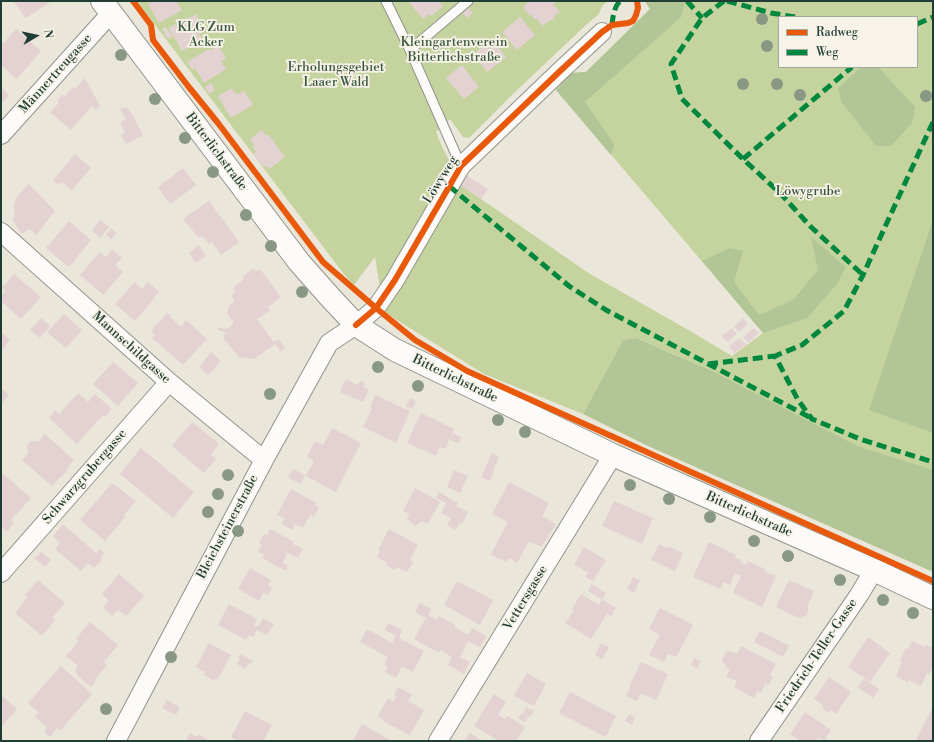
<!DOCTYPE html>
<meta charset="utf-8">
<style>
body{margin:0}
#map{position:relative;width:934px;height:742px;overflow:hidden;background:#eae6d9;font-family:"Libre Bodoni",serif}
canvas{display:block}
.frame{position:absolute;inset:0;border:2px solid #1f3d34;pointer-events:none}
.legend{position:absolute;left:778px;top:16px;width:140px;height:52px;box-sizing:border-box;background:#f7f3e8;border:1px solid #a1aaa0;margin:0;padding:5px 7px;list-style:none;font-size:12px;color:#1f3d34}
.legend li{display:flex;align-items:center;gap:8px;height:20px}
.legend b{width:20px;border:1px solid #a1aaa0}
.north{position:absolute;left:16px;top:16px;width:40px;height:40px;-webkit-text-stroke:3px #f7f3e8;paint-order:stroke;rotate:81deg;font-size:11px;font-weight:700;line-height:16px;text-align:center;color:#1f3d34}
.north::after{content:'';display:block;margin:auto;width:14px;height:18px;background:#1f3d34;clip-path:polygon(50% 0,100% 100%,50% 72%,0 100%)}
</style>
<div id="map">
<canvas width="934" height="742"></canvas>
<div class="frame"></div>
<ul class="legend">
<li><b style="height:5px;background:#e8590c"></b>Radweg</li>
<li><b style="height:5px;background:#00873e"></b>Weg</li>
</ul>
<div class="north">N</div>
</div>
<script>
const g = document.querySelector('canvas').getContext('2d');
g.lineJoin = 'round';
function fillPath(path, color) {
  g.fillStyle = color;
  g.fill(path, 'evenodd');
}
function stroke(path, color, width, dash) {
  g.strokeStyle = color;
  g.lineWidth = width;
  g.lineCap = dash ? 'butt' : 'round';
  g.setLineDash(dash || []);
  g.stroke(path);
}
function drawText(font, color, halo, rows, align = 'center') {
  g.font = font + ' "Libre Bodoni",serif';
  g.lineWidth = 3.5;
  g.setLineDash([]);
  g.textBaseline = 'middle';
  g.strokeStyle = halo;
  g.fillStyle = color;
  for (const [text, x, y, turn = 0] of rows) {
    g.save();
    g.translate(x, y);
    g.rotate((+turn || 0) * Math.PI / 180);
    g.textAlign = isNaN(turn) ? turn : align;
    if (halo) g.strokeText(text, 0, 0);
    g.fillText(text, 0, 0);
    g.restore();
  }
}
fillPath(new Path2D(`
 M137,1H608L602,6L599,14L586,25L515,92L469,138L463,137L450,119L436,132L443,149L465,188L590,274L690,331L732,356L763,333L556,90L571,73L586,72L650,9L645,1H933V572L680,357L636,338L623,340L583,414L484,374L384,312L375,257L354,285L343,273ZM779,17H917V67H779Z`), '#c5d49e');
fillPath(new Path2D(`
 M645,1H685L681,17L585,102L614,144L611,155L556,90L571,73L586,72L650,9Z
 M861,67H878L915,107L912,123L891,146H876L841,101L838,88Z
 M933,220V433L869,410Z
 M811,237L846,267L837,284L807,318L763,333L702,261L730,248L743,251L734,282L759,315L793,300L818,270Z
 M636,338L712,371L857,446L933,470V572L648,446L583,414L623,340Z`), '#b2c596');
fillPath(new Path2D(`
 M13,1H52L26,18Z
 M152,1H176L182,10L159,23L148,4Z
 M408,1H438L443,6L431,16L429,14L423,19Z
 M529,1H555L556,2L553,4L560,12L554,16V20H550L543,26L537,19H533V15L530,16L523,7Z
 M468,8L473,13L467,18L463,14Z
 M196,14L200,22L196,24L199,28L198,29L199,31H198L202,39L182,51L169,28L189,17L190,18Z
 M520,17L535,35L517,50L502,32Z
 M165,27L173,36L169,39L164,34L165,33L162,29Z
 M16,29L41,51L17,79L1,65V46Z
 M492,39L506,57L487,72L473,55Z
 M218,45L226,58L221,61L226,69L204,83L195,68L192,70L187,62L209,49L210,51Z
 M462,65L479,87L464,99L446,78Z
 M85,78L100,106L96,110L92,106L71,130L50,112L59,103L57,101L62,95L64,97L73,87L75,89Z
 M211,83L215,90L209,94L205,87Z
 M1,87L9,95L1,104Z
 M232,88L235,93L239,94L244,91L253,105L231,118L218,96Z
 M126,107L132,114L143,135L126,144L121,135L125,133L120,123L126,119L120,109Z
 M262,130L266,136L268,134L285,157L269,169L266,166L264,167L253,154L256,152L252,146L254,145L250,139Z
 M75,154L91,168L72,190L62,182L59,185L53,180Z
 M183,168L196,185L170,204L158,187Z
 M466,175L488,189L481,199L460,185Z
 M29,184L55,211L36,235L30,229L21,234L12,218L15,217L14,205L17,197Z
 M209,201L239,242L221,255L212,242L209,244L202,236L199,238L183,219Z
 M100,220L109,227L100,238L92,230Z
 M69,221L91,240L69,267L46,248Z
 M111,228L117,233L111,239L106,235Z
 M199,245L206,256L196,263L189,253Z
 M112,250L122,258L115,265L123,272L103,295L80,275L100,252L106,257Z
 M254,268L255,271H257L260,269L281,297L268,307L270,311L257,319L275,344L254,359L239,357L224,339L225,332L218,330V328L227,329L233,324V321L227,313L229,306L235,301L231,296L236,292L233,288L244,279L243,277Z
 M14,274L41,297L21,319L1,301V296L6,291L2,288Z
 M135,282L142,289L148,282L159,292L153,299H154L135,321L115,304Z
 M167,313L172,316L170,317L181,327L186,320L207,339L183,365L152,338L155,335L151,331Z
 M64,314L82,330L66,348L47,332Z
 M41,318L50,326L40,338L30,330Z
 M743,318L748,324L739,332L734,327Z
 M732,328L737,334L727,342L722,336Z
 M754,328L759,333L748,343L743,337Z
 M1,332L10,340L1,351Z
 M740,338L746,345L734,353L729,346Z
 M279,339L285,348L280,351L274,342Z
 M211,352L221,361L208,375L199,367Z
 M113,362L138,383L118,406L93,384Z
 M346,379L358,385L360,381L365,383L363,387L369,390L363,402L340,392Z
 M1,388L9,395L1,404Z
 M78,393L88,402L95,394L112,409L105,417L103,415L77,444L49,418L55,410L59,414Z
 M375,395L410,411L396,443L363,427L372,408L370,407Z
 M410,398L416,401L412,409L406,406Z
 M421,413L454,429L445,449L440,447L436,456L407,443Z
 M192,422L219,444L211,455L216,459L204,473L172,446Z
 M332,428L361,443L336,492L306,476L314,461L307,457L315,441L323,445Z
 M453,433L461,437L459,443L450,440Z
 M45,434L74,460L67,469L68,470L60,478H59L52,486L22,460L28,453L27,446L30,442L36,441L38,442Z
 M141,448L194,492L173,518L120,474Z
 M492,453L499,457L493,471L494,472L490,481L481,477Z
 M293,469L305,475L300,484L288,477Z
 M454,470L468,476L460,493L447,487Z
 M1,472L31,498L11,520L14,523L7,532L1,526Z
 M509,482L549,503L542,516L556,524L541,547L529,541L517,563L509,558L506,562L491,555L493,550L508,522L492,514Z
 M112,483L136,501L124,515L126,516L105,541L80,520Z
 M415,488L440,502L428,524L422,521L421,523L419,522L416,526L407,519L410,514L403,511Z
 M291,489L316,503L315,505L319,507L314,517L310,515L303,528L295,524L292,530L282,524L285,518L277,515Z
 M439,492L458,503L456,506L468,512L462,524L460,523L456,530L447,525L451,518L441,513L446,503L436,498Z
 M614,501L653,518L642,544L602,526Z
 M63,524L96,553L100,549L104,553L100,558L102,560L94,568L88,563L81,571L55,549L60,543L53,536Z
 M270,529L294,542L293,544L303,549L298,558L287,553L283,563L288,566L286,571L262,558L264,555L258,552L262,544L259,543L264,534L267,536Z
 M389,529L418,545L410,560L413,562L407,572L397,567L395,570L386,565L387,563L377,557L380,551L378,550Z
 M709,542L736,555L735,557L741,560L740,562L746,565L748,561L765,569L764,571L776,576L762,607L733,593L741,576L735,573L730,585L724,582L720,589L693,577Z
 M659,544L667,548V546L683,553L675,571L651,560Z
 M584,547L606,560L593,581L585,577L588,573L574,564Z
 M41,552L51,560L45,567L35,558Z
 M250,568L271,580L268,585L272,588L268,595L263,593L259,601L238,589Z
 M119,574L144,596L126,616L118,610L112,616L103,607L109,601L102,594Z
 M633,577L640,580L634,593L627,589Z
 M38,580L65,603L52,618L55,620L42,636L15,613L28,597L25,595Z
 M789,580L814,591L807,607L809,610L806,616L802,617L801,619L776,607Z
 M457,581L493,600L480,625L444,605Z
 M592,584L606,593L602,599L588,591Z
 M581,594L599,605L602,599L616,608L611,616L607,614L591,639L565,623L574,610L572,609Z
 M420,603L431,609L428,615L437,620L439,616L455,625L454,627L468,635L472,628L486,636L480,647L468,641L460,657L470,662L464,674L448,665L452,657L440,650L439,653L414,639L426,618L415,612Z
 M229,604L257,619L254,625L258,627L263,618L274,624L267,635L257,630L253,637L249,635L246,640L218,625Z
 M660,608L693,625L676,657L668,654L664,662L649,655L660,635L649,629Z
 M90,622L118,645L104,662L107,665L95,679L96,680L91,687L77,675L78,674L75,671L78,666L66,656L79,641L76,639Z
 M388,623L402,630L399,638L424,651L413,672L402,666L396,678L385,672L388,667L384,664L388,657L360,642L367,629L392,643L396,636L385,630Z
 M760,631L789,646L783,657L754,642Z
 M868,637L890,653L870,682L848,667Z
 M912,641L925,647L926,645L933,648V666L929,674L927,673L921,686L909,680L908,683L896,676L902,662L900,661L906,648L908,649Z
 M209,643L231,655L218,679L216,678L214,681L204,675L205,672L196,667Z
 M601,643L609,647L602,659L595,655Z
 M741,646L776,664L770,675L773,676L769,685L765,684L761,693L757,691L754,698L734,687L737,681L726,676L730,669L726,668L727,666L723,663L722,660L726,652L730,651L737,654Z
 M240,654L253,661L251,664L249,663L245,669L237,664L240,659L238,658Z
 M694,658L701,661L697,669L691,665Z
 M641,662L668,674L656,700L641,693L637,701L626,696L630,688L629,687Z
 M61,666L92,694L60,731L57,728L50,737L44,731L47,727L35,717L39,713L28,703Z
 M527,673L546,684L534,706L514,696Z
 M829,677L851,692L836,714L830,710L828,713L822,708L824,706L814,699Z
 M864,679L879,689L873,698L858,687Z
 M398,687L412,695L408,701L424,710L410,735L383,721L384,720L378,716L388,698L394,702L396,696L394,695Z
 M570,692L616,716L606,737L559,713Z
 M494,694L506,702L498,715L505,719L507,716L525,727L516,741H499L474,726Z
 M1,695L17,709L1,727Z
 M167,700L180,707L176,715L162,708Z
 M933,706V741H915L923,726Z
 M526,707L534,711L530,717L523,713Z
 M245,711L272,725L263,741H237L231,737Z
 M805,712L831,730L824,741L818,738L816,741H801L790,734Z
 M522,713L528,717L525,722L518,718Z
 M629,714L635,718L632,725L625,721Z
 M362,724L392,741H353Z
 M190,733L196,737L198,734L210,741H186Z
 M470,733L483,741H465Z`), '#e3d2d1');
const service = new Path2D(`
 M386,1L410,50L461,166
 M410,50L468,1`);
const minor = new Path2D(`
 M1,135L111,13
 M1,232L169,382L264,460
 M1,573L169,382
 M116,741L264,460L329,343L356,325L376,308L395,280L461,166L558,73L602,32
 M438,741L613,455
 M759,741L859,595L874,570`);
const primary = new Path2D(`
 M102,1L299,262L329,296L356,325L395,350L613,455L874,570L933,598`);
stroke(service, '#90938b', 11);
stroke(minor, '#90938b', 20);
stroke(primary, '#90938b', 24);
stroke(service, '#fcfbf9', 9);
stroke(minor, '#fcfbf9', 18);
stroke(primary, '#fcfbf9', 22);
stroke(new Path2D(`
 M687,1L702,18
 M724,1L702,18L671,64L682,99L743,159L781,194L810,226L863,275
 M727,1L771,13L795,17
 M917,24L933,17
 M612,25C613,16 614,7 620,1
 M933,122L863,275L844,311L802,345L775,356L798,400L812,419L860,439L933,462
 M743,159L852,67
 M449,186L569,286L606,310L811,418
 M708,364L775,356`), '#00873e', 5, [10, 5]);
stroke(new Path2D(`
 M133,1L151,25L153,40L188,86L218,123L323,262L376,308L415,340L467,371L933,581
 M356,325L376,308L395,280L461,166L558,73L602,32L612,25L628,23L633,21L636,15L638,8L637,1`), '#e8590c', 6);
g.fillStyle = '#899884';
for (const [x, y] of [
 [762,19],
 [767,46],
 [121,55],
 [743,84],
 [777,84],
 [800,95],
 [926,96],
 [155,99],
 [185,138],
 [213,172],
 [246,215],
 [271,246],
 [302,292],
 [378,367],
 [418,386],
 [270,394],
 [498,420],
 [525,432],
 [228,475],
 [630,485],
 [218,494],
 [669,499],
 [208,512],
 [710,517],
 [238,531],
 [754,541],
 [788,556],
 [840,580],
 [883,600],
 [913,613],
 [171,657],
 [106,709]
]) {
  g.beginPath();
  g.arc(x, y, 6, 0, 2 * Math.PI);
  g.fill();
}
drawText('13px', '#3a583f', '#f7f3e8', [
 ["KLG Zum",206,28],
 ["Acker",206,43],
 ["Kleingartenverein",454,43],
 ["Bitterlichstraße",454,58],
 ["Erholungsgebiet",336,68],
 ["Laaer Wald",336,83],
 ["Löwygrube",808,192]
]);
drawText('13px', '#1f3d34', '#f7f3e8', [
 ["Männertreugasse",56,74,-48],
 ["Bitterlichstraße",216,152,53],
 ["Löwyweg",441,180,-58],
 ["Mannschildgasse",131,348,42],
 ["Bitterlichstraße",455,379,26],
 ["Schwarzgrubergasse",85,477,-49],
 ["Bitterlichstraße",749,515,24],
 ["Bleichsteinerstraße",228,527,-62],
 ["Vettersgasse",526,598,-59],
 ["Friedrich-Teller-Gasse",817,656,-56]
]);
</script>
